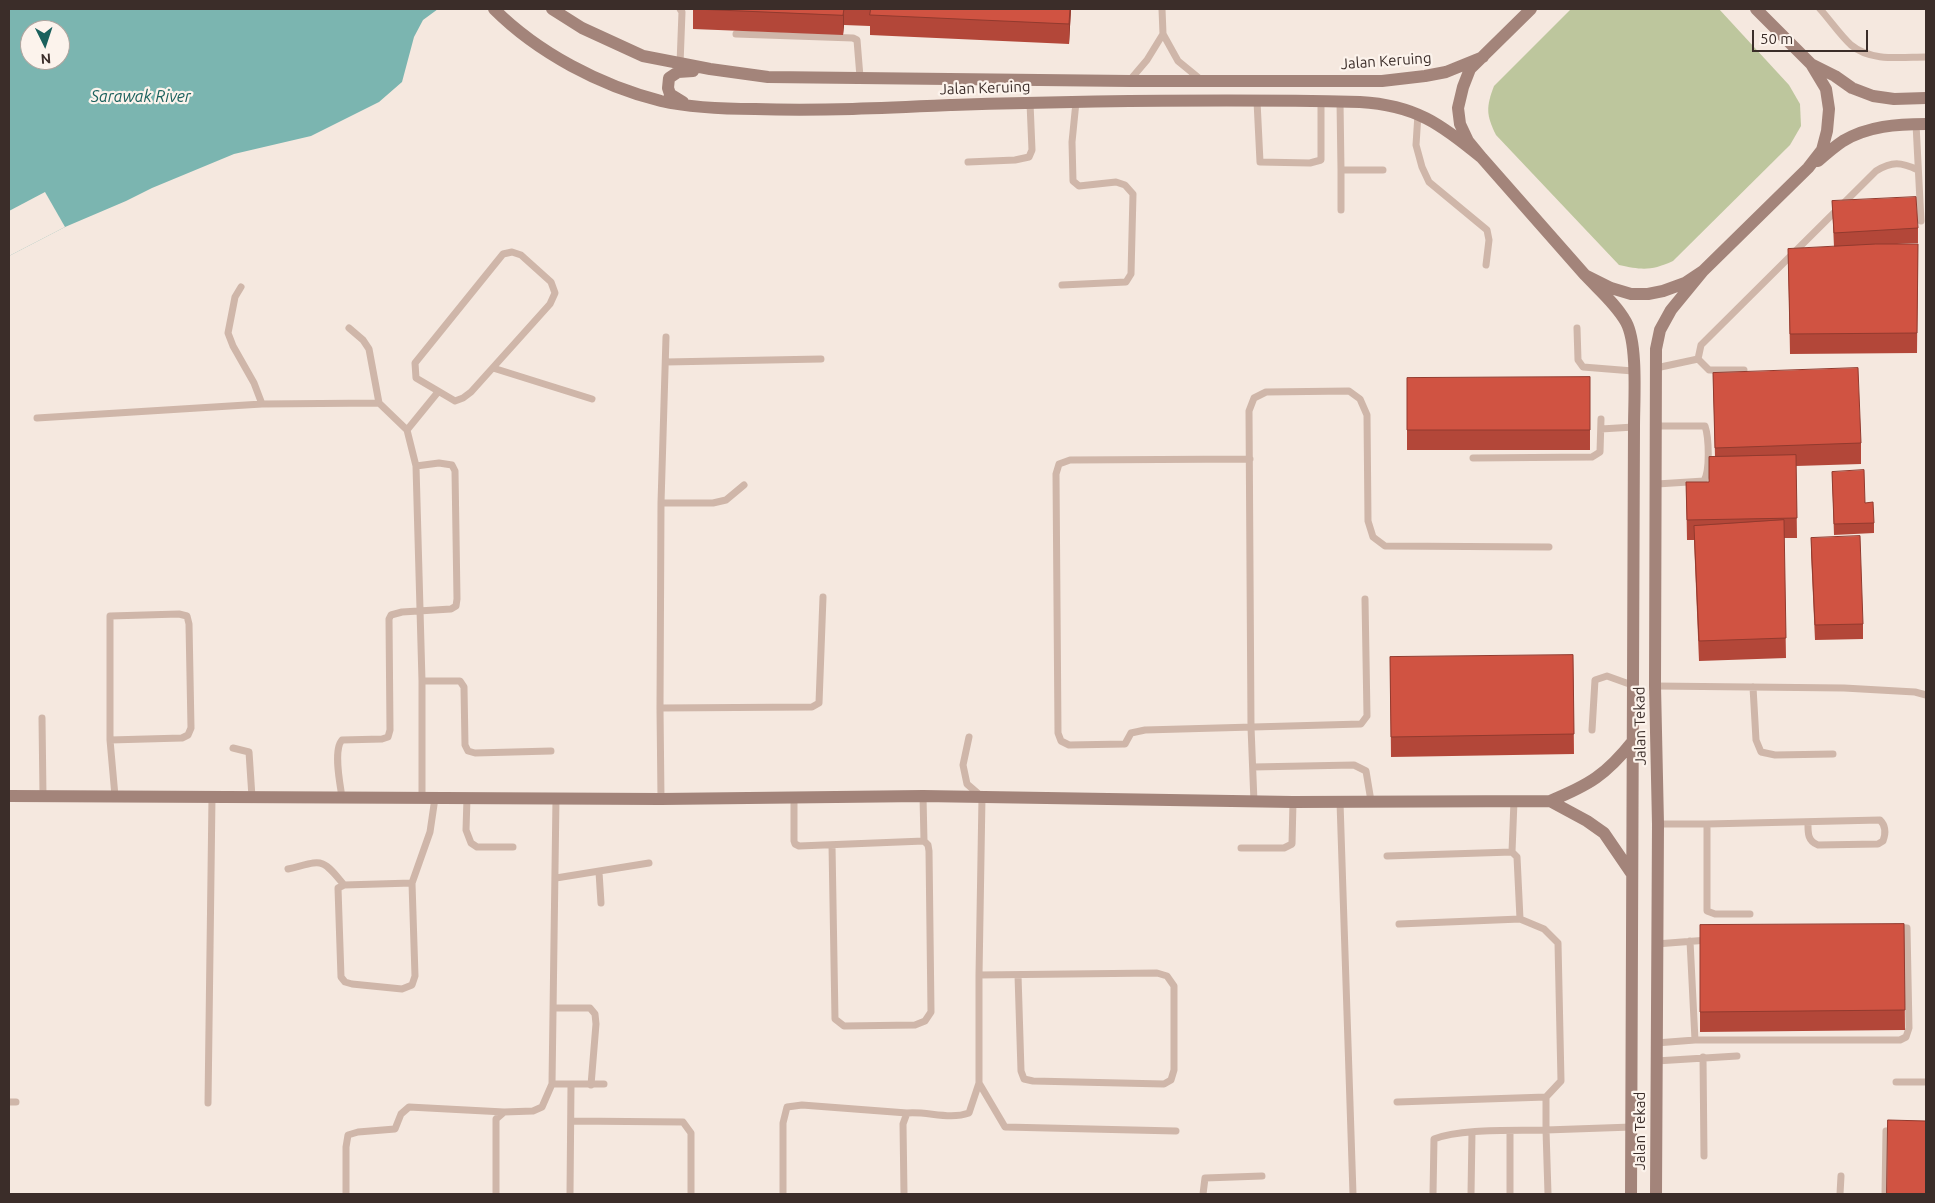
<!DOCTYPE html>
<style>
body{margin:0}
#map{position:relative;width:1935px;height:1203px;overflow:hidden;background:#f5e8df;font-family:Ubuntu,sans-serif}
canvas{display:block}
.frame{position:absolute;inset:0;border:10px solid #3b2d29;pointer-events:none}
.north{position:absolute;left:20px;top:20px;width:50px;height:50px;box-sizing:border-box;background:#fcf3ec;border:1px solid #afa49e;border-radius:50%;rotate:176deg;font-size:14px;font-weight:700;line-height:20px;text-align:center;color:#3b2d29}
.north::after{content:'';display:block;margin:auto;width:18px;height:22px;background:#1b615d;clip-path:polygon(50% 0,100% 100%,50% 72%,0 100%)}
.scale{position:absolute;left:1752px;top:30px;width:116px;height:22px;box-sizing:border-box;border:2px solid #3b2d29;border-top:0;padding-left:6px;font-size:15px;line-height:18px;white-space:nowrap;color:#3b2d29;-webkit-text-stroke:4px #fcf3ec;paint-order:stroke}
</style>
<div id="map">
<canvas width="1935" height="1203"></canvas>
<div class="frame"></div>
<div class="north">N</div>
<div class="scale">50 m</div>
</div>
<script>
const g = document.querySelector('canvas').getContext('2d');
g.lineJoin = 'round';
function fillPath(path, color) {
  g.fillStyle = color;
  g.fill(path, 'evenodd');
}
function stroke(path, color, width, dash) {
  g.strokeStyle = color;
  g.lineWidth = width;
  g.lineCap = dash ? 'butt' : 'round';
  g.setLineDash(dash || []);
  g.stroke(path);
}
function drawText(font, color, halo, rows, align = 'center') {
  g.font = font + ' Ubuntu,sans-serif';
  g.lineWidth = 4.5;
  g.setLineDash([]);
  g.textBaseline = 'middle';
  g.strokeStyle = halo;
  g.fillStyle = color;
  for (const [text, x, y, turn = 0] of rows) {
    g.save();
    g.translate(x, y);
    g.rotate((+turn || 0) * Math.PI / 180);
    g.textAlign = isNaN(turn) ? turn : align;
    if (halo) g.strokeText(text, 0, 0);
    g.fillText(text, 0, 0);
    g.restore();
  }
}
fillPath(new Path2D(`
 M1571,9H1719L1789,85L1800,104L1801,126L1790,145L1673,261C1651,271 1642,270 1619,265L1496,135C1486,115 1486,107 1494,86Z`), '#bdc69d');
fillPath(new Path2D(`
 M9,9H438L423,20L414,37L402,82L379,102L311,136L234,154L152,188L126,201L65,227L9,256ZM30,30H60V60H30Z`), '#7bb5b0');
fillPath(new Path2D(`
 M45,192L65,227L9,256V211Z`), '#f5e8df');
stroke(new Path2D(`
 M680,9L682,12L680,64
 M1162,9L1163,34L1178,61L1200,79
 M1820,9C1830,20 1840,35 1851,45C1871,62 1902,57 1926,57
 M736,34L853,38L857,40L860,77
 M1130,80L1147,60L1163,34
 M1257,101L1260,162L1310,163L1321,160V101
 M1340,101L1341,170H1383
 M1418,114L1416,145L1422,167L1429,182L1487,230L1489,240L1486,265
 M1916,124L1921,221
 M968,162L1015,160L1029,157L1032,150L1030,103
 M1341,210V170
 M512,252L521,255L551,282L555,293L550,304L471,392L463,398L455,401L416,378L415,363L503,254Z
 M1062,285L1126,282L1131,274L1133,194L1125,185L1116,182L1079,186L1073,181L1072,142L1076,102
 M241,287L235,297L228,333L233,346L254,383L262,404
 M349,328L363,340L369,349L379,403
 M1577,328L1578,360L1583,367L1633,371
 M666,362L821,359
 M493,368L592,399
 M1656,368L1698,359
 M1744,370H1709L1698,359L1701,345L1876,171C1892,161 1901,162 1918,170
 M37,418L262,404L379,403L407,430L416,466L422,681V798
 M1601,429L1634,427
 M407,430L438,392
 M1473,458L1592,457L1600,452L1601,419
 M1250,459L1070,460L1059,464L1056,474L1058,733L1061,741L1069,745L1125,744L1131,733L1145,730L1361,724L1367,716L1365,599
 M1657,484L1704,481C1710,470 1709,438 1705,426H1657
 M661,503H713L726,500L744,485
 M422,681H460L464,687L465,745L468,751L475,753L551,751
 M1655,686L1844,688L1915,692L1926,695
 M1753,687L1756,740L1761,752L1775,755L1833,754
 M660,708L812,707L819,703L823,597
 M42,718L43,796
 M1592,730L1595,680L1607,676L1632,685
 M969,737L963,765L967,784L982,797L979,975V1083L1005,1127L1176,1131
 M110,740V616L179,614L187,616L189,624L191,728L188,735L182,738L110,740L115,796
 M233,748L249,752L252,797
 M1253,767L1354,765L1366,771L1371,801
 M342,797C340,784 333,750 342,740L382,739L388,737L390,730L389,619L391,615L402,612L451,609L456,606L457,599L455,471L452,465L439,463L416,466
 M794,797V841L795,844L799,846L924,841L923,796
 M467,798L466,830L471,843L477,847H513
 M661,799L660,708L661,503L666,337
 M1254,802L1251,727L1249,411L1254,398L1266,392L1349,391L1360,399L1367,415L1368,521L1373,537L1385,546L1549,547
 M1340,802L1353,1194
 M1658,824H1707
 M832,845L835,1019L844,1026L915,1025L925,1021L931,1012L929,851L928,845L924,841
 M1241,848H1284L1292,844L1293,802
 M1512,852L1514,801
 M1387,856L1512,852L1517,857L1520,919
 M288,869C322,861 321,856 344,885
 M599,872L601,903
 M556,878L649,863
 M412,883L344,885L338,888L341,977L345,982L352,984L402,989L412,985L415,976L412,883L430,832L435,798
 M1750,914H1715L1707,911V824L1880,820C1886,826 1886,833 1883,841L1878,844L1818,845C1807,841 1808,832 1808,822
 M1399,924L1520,919L1544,929L1558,943L1561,1081L1546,1097V1130L1632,1127
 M1690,941L1695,1040
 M1656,944L1708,940
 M979,975L1157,973L1167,976L1174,986V1070L1171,1080L1164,1084L1033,1081L1024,1079L1021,1071L1018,975
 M555,1008H590L595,1014L596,1024L591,1085
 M1656,1043L1695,1040H1900L1906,1037L1909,1028L1907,928L1895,927
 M1703,1057L1704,1156
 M1656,1061L1737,1056
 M1896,1082H1926
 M552,1084H604
 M9,1102H16
 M1397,1102L1546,1097
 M208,1103L212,797
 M571,1121L683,1122L691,1133V1194
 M1510,1132V1194
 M346,1194V1147L348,1135L358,1132L395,1129L401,1114L409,1107L504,1112
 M496,1194V1119L504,1112L533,1111L542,1107L552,1084L556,798
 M570,1194L571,1084
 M783,1194V1123L787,1107L802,1105L907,1113
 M904,1194L903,1124L907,1113C927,1111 949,1120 969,1113L979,1083
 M1203,1194L1205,1178L1262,1176
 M1433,1194L1434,1139C1461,1128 1516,1131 1546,1130L1548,1194
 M1471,1194L1472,1132
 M1840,1194L1841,1176
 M1885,1194L1886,1131L1896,1130`), '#cfb6a9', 7);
stroke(new Path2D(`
 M494,9C538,53 601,86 661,101C692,108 724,109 755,109C821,111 886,108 952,105C1088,101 1224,99 1360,102C1415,105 1441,124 1482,158
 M552,9L582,28L643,56L710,69L768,77L1130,81H1382L1425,76L1446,72L1483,57
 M1531,9L1470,69L1463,87L1458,108L1460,124L1468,141L1482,158L1585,275L1611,288L1631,294H1648L1663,291L1685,283L1703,271L1808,168L1822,150L1827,131L1829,109L1826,89L1811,64L1756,9
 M1811,64L1835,76L1852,88L1873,96L1894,99L1926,98
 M683,102L670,94L668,88L669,78L678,72L693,71
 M1818,161C1826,154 1834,147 1843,141C1868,126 1897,124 1926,124
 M1585,275C1599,290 1616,304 1626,322C1638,344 1634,400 1634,427L1631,1194
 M9,796L661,799L923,796L1293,802L1550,801C1589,785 1606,775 1633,741
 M1550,801L1587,821L1604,833L1632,874
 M1656,1194L1658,824L1655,686L1656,349L1660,330L1671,310L1703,271`), '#a3847a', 12);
fillPath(new Path2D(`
 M693,9H1071L1069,44L870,35V26L844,25L843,35L693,29Z
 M1832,201L1918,228V243L1897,244H1918L1917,353L1790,354L1788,249L1834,247Z
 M1713,373L1861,443V464L1796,466L1797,538H1784L1786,658L1699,661L1694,540H1687L1686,482H1709L1715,457Z
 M1590,377V450H1407V378Z
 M1832,472L1865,503L1874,523V533L1834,535Z
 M1811,538L1863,624V639L1815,640L1811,553Z
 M1573,655L1574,754L1391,757L1390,657Z
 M1904,924L1905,1030L1700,1032V925Z`), '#b34739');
fillPath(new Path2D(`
 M844,9V25L843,35V15Z
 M1070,9H1071L1069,44V24Z`), '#923a2e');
const building = new Path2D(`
 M695,9H844L843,15Z
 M871,9H1070L1069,24L870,15Z
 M1916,197L1918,228L1834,233L1832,201Z
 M1876,244H1918L1917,333L1790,334L1788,249Z
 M1858,368L1861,443L1715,448L1713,373Z
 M1590,377V430H1407V378Z
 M1796,455L1797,518L1687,520L1686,482H1709V457Z
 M1864,470L1865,503L1873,502L1874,523L1834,524L1832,472Z
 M1784,520L1786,638L1699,641L1694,526Z
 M1860,536L1863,624L1815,625L1811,538Z
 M1573,655L1574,734L1391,737L1390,657Z
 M1904,924L1905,1010L1700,1012V925Z
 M1888,1120L1926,1121V1194H1887Z`);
fillPath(building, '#d05342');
stroke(building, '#923a2e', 1);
drawText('15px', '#3b2d29', '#fcf3ec', [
 ["Jalan Keruing",1386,61,-4],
 ["Jalan Keruing",985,88,-2],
 ["Jalan Tekad",1640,726,-91],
 ["Jalan Tekad",1640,1131,-90]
]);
drawText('italic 16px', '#1b615d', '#fcf3ec', [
 ["Sarawak River",141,97]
]);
</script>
